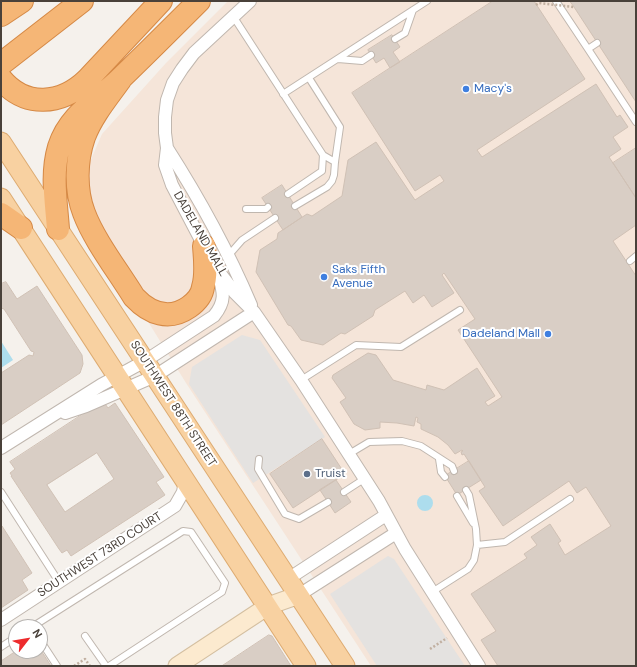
<!DOCTYPE html>
<style>
body{margin:0}
#map{position:relative;width:637px;height:667px;overflow:hidden;background:#f5f1ec;font-family:"DM Sans",sans-serif}
canvas{display:block}
.frame{position:absolute;inset:0;border:2px solid #49413a;pointer-events:none}
.north{position:absolute;left:8px;top:619px;width:40px;height:40px;box-sizing:border-box;background:#fff;border:1px solid #b6b3b0;border-radius:50%;rotate:59deg;font-size:11px;font-weight:700;line-height:16px;text-align:center;color:#49413a}
.north::after{content:'';display:block;margin:auto;width:14px;height:18px;background:#ed2b2d;clip-path:polygon(50% 0,100% 100%,50% 72%,0 100%)}
</style>
<div id="map">
<canvas width="637" height="667"></canvas>
<div class="frame"></div>
<div class="north">N</div>
</div>
<script>
const g = document.querySelector('canvas').getContext('2d');
g.lineJoin = 'round';
function fillPath(path, color) {
  g.fillStyle = color;
  g.fill(path, 'evenodd');
}
function stroke(path, color, width, dash) {
  g.strokeStyle = color;
  g.lineWidth = width;
  g.lineCap = dash ? 'butt' : 'round';
  g.setLineDash(dash || []);
  g.stroke(path);
}
function drawText(font, color, halo, rows, align = 'center') {
  g.font = font + ' "DM Sans",sans-serif';
  g.lineWidth = 4;
  g.setLineDash([]);
  g.textBaseline = 'middle';
  g.strokeStyle = halo;
  g.fillStyle = color;
  for (const [text, x, y, turn = 0] of rows) {
    g.save();
    g.translate(x, y);
    g.rotate((+turn || 0) * Math.PI / 180);
    g.textAlign = isNaN(turn) ? turn : align;
    if (halo) g.strokeText(text, 0, 0);
    g.fillText(text, 0, 0);
    g.restore();
  }
}
fillPath(new Path2D(`
 M228,1H636V666H371L186,383L147,320L148,298L100,227L83,178L102,134L166,63Z`), '#f5e5d9');
fillPath(new Path2D(`
 M242,335L260,340L325,437L253,483L189,384L192,367Z
 M388,556L394,559L465,666H377L330,594Z`), '#e4e2e0');
fillPath(new Path2D(`
 M1,341L13,360L1,368Z
 M417 503a8 8 0 1 1 16 0a8 8 0 1 1-16 0Z`), '#addded');
const building = new Path2D(`
 M493,1H534L585,79L477,150L482,157L596,84L617,117L620,115L628,127L613,137L621,149L609,157L636,198V225L613,241L636,276V666H498L481,640L496,631L471,594L527,558L524,554L537,545L531,537L550,524L561,541L558,543L565,555L611,526L586,487L577,493L569,481L503,526L479,491L485,487L464,454L462,455L461,452L463,451L462,450L455,454L448,445L438,437L421,429V424L417,422L418,418L416,417L414,426L397,423L380,422V428L365,430L354,424L340,402L346,398L332,378L333,375L368,353L376,355L393,380L426,390L427,385L444,390L477,368L495,396L485,402L488,406L502,397L458,330L475,319L444,273L442,275L454,293L432,307L424,295L413,303L405,291L375,310L373,316L345,334L341,333L323,345L301,340L291,326L288,325L256,272L260,250L277,239L278,233L307,214L312,216L342,196L348,160L376,142L415,200L444,181L440,175L415,191L352,93Z
 M570,1H636V102L574,7Z
 M392,35L400,47L393,52L400,62L390,68L384,58L376,63L368,50Z
 M636,148V198L613,163Z
 M282,185L302,217L283,230L262,198Z
 M6,282L17,299L37,286L82,355L83,364L80,373L1,425V373L29,355L33,356L34,352L31,351L4,309L1,308V284Z
 M103,401L108,408L115,403L164,477L156,482L165,495L71,556L67,550L62,553L59,549L11,476H12L10,473L15,469L10,462ZM97,453L114,479L65,512L47,485Z
 M322,439L345,474L293,508L270,474Z
 M469,461L481,480L457,495L445,476Z
 M336,480L351,502L335,513L320,490Z
 M1,526H2L32,573L22,580L28,590L1,608Z
 M269,635L272,636L291,666H222Z
 M40,649L51,666H1V661L16,651H40Z`);
fillPath(building, '#d9cec5');
stroke(building, '#d0c1b5', 1);
const lane = new Path2D(`
 M556,1L588,49L597,43
 M233,16L323,155L335,162
 M395,39L405,33L413,10
 M588,49L636,122
 M338,59L362,61L371,55
 M283,94L427,1
 M288,194L322,171L323,155
 M295,206L327,187L332,181L334,175L335,162L340,127L309,78
 M246,209H266L268,207
 M228,256L242,240L275,218
 M630,261L636,256
 M301,380L356,345L401,347L460,310
 M349,454L369,442L402,441L421,446L452,466L454,471
 M259,459L258,469L285,514L299,519L328,502
 M439,459L441,472L445,477
 M1,492L59,582
 M344,492L364,479
 M457,496L473,523
 M477,545L505,542L570,499
 M432,592L468,569L474,560L477,545L476,529L469,495L466,490
 M32,627L183,531L191,532L225,583L222,592L109,666
 M85,636L106,666
 M40,640L57,666
 M1,647L16,637`);
const street = new Path2D(`
 M250,1L194,53L182,69L173,83L167,100L165,117V133L167,148L165,165L172,185L204,246L216,268L235,293L254,312L301,380L379,501L405,549L479,666
 M167,148C199,198 228,251 251,305
 M65,413L86,406L155,376L254,312
 M1,448L101,385L145,361L214,316C227,300 223,291 218,273
 M288,579L386,515
 M299,595L396,533
 M1,620L175,506L183,492L185,480`);
const secondary = new Path2D(`
 M177,666L268,606L299,595`);
const primary = new Path2D(`
 M1,142L345,666
 M1,198L306,666`);
const highway = new Path2D(`
 M1,15L22,1
 M1,64L82,1
 M1,79C25,108 61,105 87,80L161,1
 M120,80C107,98 92,116 84,137C76,160 75,190 84,213C94,240 118,271 134,297C150,314 169,321 189,307C196,302 202,295 203,287C207,274 205,260 204,246
 M1,214L21,228
 M58,229C56,201 51,174 59,147C70,113 98,101 121,78C147,53 173,27 199,1`);
stroke(lane, '#c0b7af', 8);
stroke(street, '#c0b7af', 14);
stroke(secondary, '#d4bfa0', 19);
stroke(primary, '#ddab71', 21);
stroke(highway, '#d58946', 24);
stroke(new Path2D(`
 M430,649L447,638
 M74,666L85,659L90,666`), '#c1b0a1', 2.5, [2, 2]);
stroke(lane, '#fff', 6);
stroke(street, '#fff', 12);
stroke(secondary, '#fceacf', 17);
stroke(primary, '#f8d1a1', 19);
stroke(highway, '#f5b676', 22);
stroke(new Path2D(`
 M536,5L539,3L574,7`), '#c1b0a1', 2.5, [2, 2]);
for (const [x, y, r, color] of [
 [466,89,4,"#3f7fe0"],
 [324,277,4,"#3f7fe0"],
 [548,334,4,"#3f7fe0"],
 [307,474,4,"#5c6f8a"]
]) {
  const dot = new Path2D();
  dot.arc(x, y, r, 0, 2 * Math.PI);
  g.fillStyle = color;
  g.fill(dot);
  stroke(dot, '#fff', 1.5);
}
drawText('12px', '#366cbe', '#fff', [
 ["Macy's",474,89],
 ["Saks Fifth",332,270],
 ["Avenue",332,284],
 ["Dadeland Mall",540,334,"right"]
], 'left');
drawText('12px', '#49413a', '#fff', [
 ["DADELAND MALL",200,234,60],
 ["SOUTHWEST 88TH STREET",173,404,57],
 ["SOUTHWEST 73RD COURT",100,555,-33]
]);
drawText('12px', '#4e5e75', '#fff', [
 ["Truist",315,474]
], 'left');
</script>
